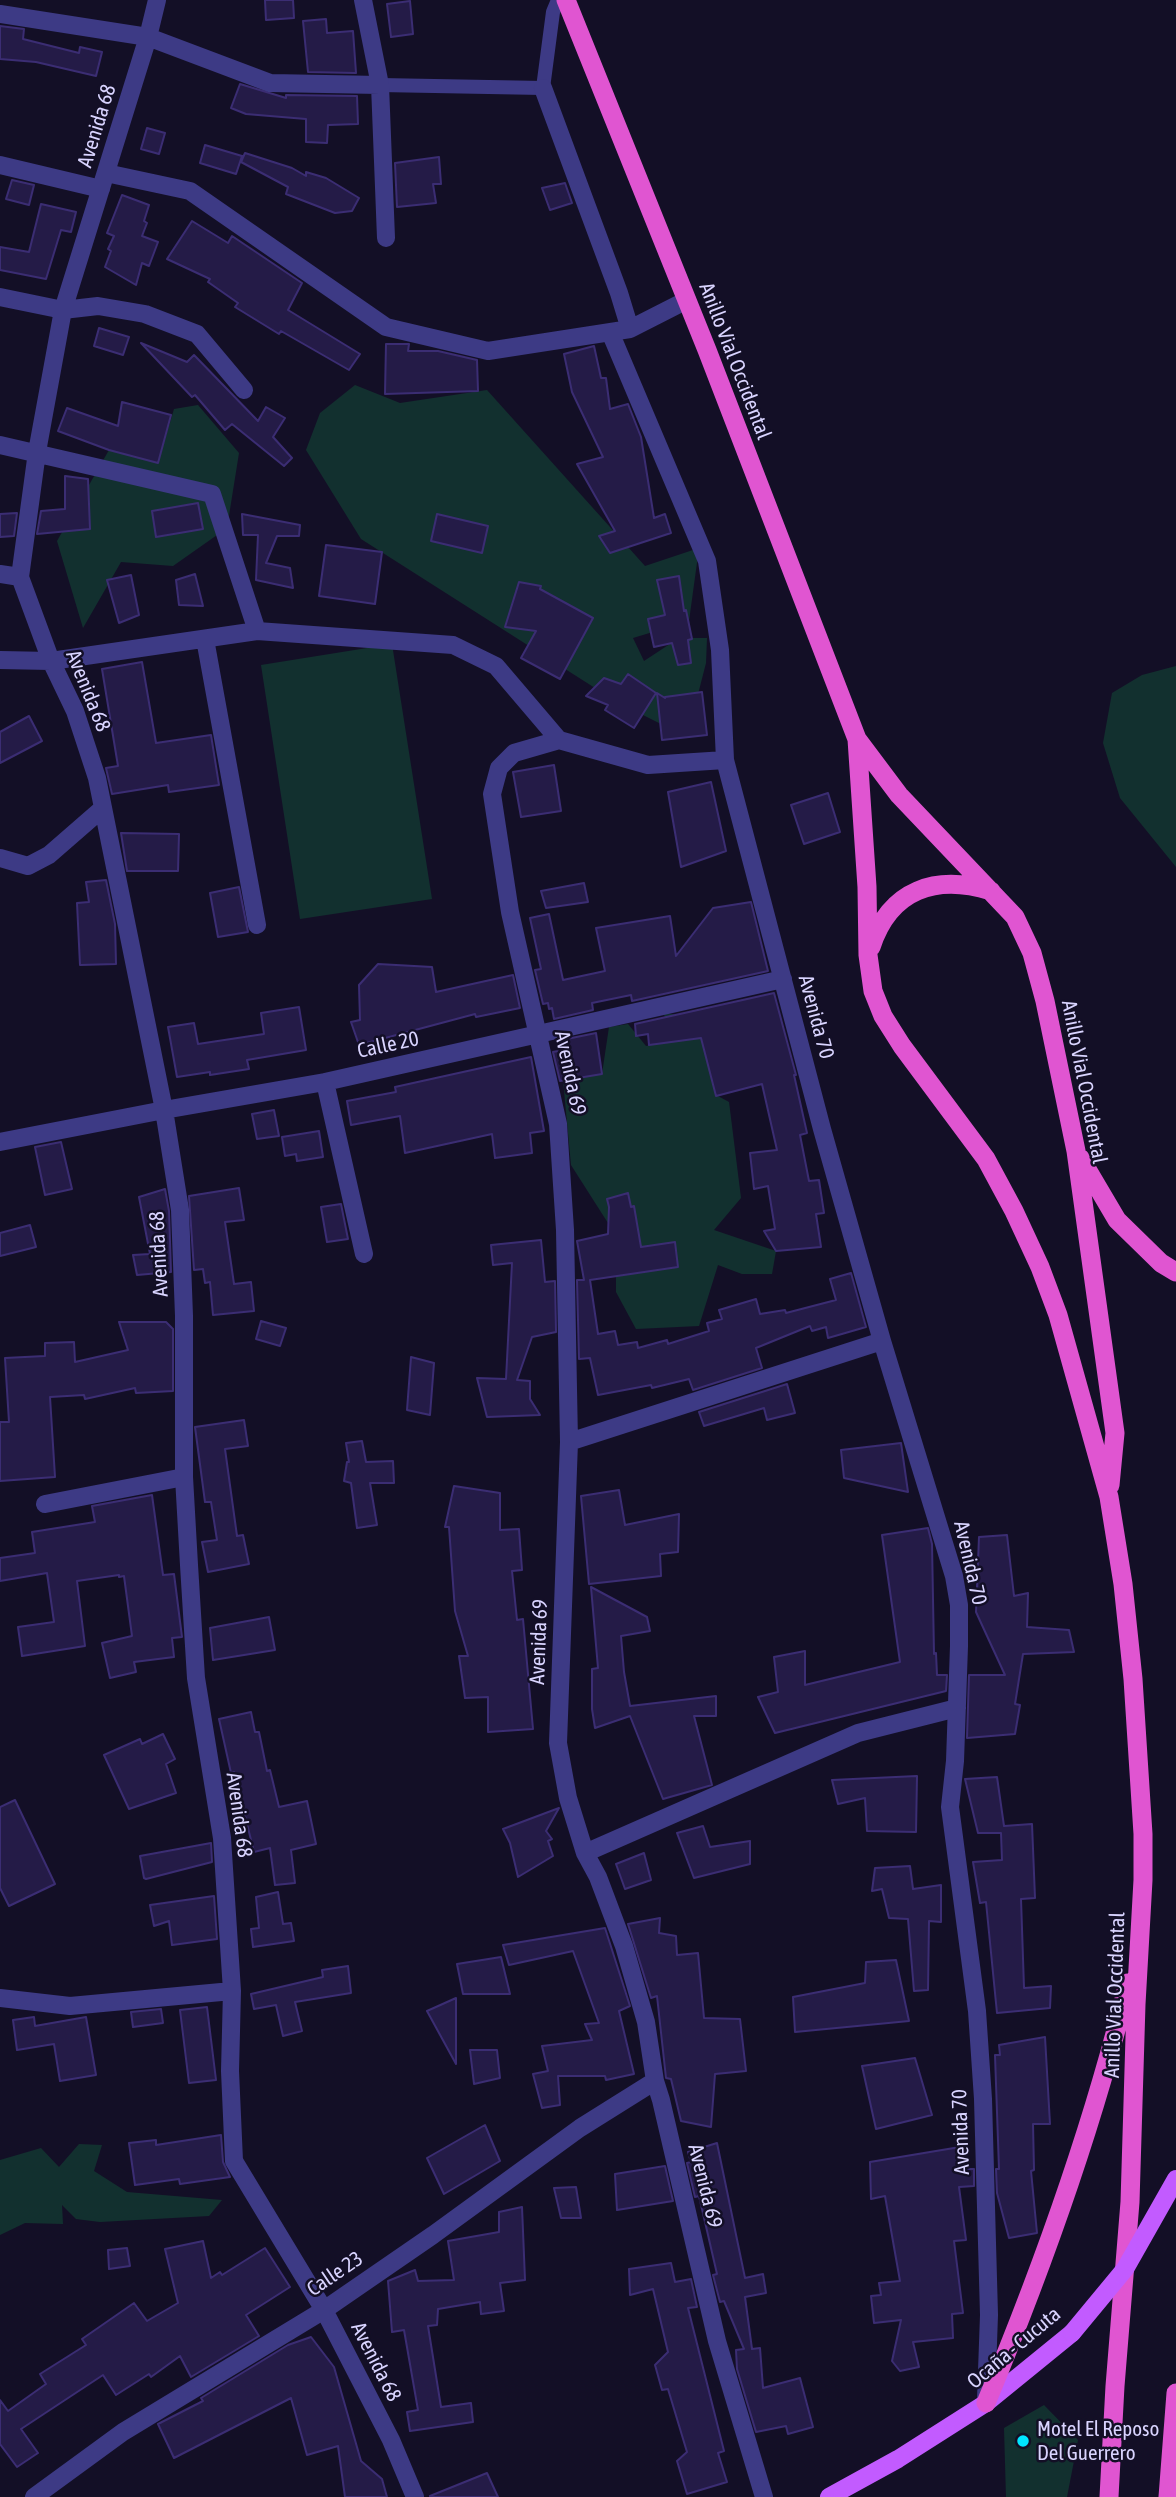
<!DOCTYPE html>
<meta charset="utf-8">
<style>
body{margin:0}
canvas{display:block;background:#130f26}
</style>
<canvas width="1176" height="2497"></canvas>
<script>
const g = document.querySelector('canvas').getContext('2d');
g.lineJoin = 'round';
function fillPath(path, color) {
  g.fillStyle = color;
  g.fill(path, 'evenodd');
}
function stroke(path, color, width, dash) {
  g.strokeStyle = color;
  g.lineWidth = width;
  g.lineCap = dash ? 'butt' : 'round';
  g.setLineDash(dash || []);
  g.stroke(path);
}
function drawText(font, color, halo, rows, align = 'center') {
  g.font = font + ' "Asap Condensed",sans-serif';
  g.lineWidth = 5;
  g.setLineDash([]);
  g.textBaseline = 'middle';
  g.strokeStyle = halo;
  g.fillStyle = color;
  for (const [text, x, y, turn = 0] of rows) {
    g.save();
    g.translate(x, y);
    g.rotate((+turn || 0) * Math.PI / 180);
    g.textAlign = isNaN(turn) ? turn : align;
    if (halo) g.strokeText(text, 0, 0);
    g.fillText(text, 0, 0);
    g.restore();
  }
}
fillPath(new Path2D(`
 M355,385L400,403L487,390L645,566L699,548L689,621L633,638L644,661L679,638H707L706,663L687,737L617,702L361,539L306,450L320,413Z
 M198,405L239,453L227,528L173,566L121,562L83,628L57,541L109,450L158,463L174,409Z
 M392,644L432,899L300,919L261,665Z
 M1176,666V867L1120,798L1103,743L1112,693L1142,675Z
 M664,1013L696,1017L716,1095L729,1102L741,1198L714,1230L776,1251L772,1274H742L718,1265L699,1326L636,1329L616,1292V1262L629,1256L571,1165L563,1080L602,1074L609,1027L628,1024L646,1046L668,1042Z
 M79,2144L102,2145L94,2171L127,2192L222,2200L209,2216L100,2222L76,2219L62,2205L63,2224L25,2223L0,2235V2160L41,2148L59,2167Z
 M1044,2405L1078,2440L1067,2497H1006L1004,2428Z`), '#12302f');
const building = new Path2D(`
 M265,0H293L294,18L266,20Z
 M410,1L413,34L391,37L387,4Z
 M326,19L327,33L353,31L356,73L308,72L303,21Z
 M0,26L24,29L23,39L79,53L80,47L102,52L96,76L36,62L0,59Z
 M240,84L286,98V95L357,96L358,124L328,125L327,143L306,142V119L246,114L231,108Z
 M147,128L165,133L159,154L141,149Z
 M205,145L242,156L236,174L200,163Z
 M245,153L292,168L306,176V172L326,178L359,198L352,211L335,213L286,194L288,187L241,162Z
 M439,157L441,184H433L436,203L397,207L395,163Z
 M12,180L34,185L29,205L6,199Z
 M565,183L572,203L550,210L542,188Z
 M122,195L149,205L144,221L147,223L142,236L158,242L149,266L142,263L136,285L105,267L111,251L108,249L114,236L107,233Z
 M41,204L76,212L71,232L61,230L46,279L0,270V247L29,252Z
 M192,221L228,243L232,236L302,283L288,310L360,354L349,370L281,331L279,334L235,307L238,303L208,282L210,279L167,259Z
 M99,328L129,337L123,355L94,346Z
 M141,343L187,362L194,355L258,421L266,407L285,418L273,437L292,458L284,466L232,424L225,430L195,395L192,397Z
 M386,344H409L408,351H438L477,360L478,391L385,394Z
 M594,346L601,378H606L610,409L628,404L641,437L654,518L665,514L671,533L610,553L599,536L615,531L577,464L603,457L572,392L564,354Z
 M122,402L171,415L158,463L109,450L58,431L67,408L118,426Z
 M65,476L88,479L90,529L37,534L41,511L65,509Z
 M198,503L203,529L156,537L152,511Z
 M17,513L14,536L0,537V514Z
 M242,514L300,525L299,536H277L266,563L290,568L293,588L256,580L258,535H243Z
 M437,514L488,526L482,553L431,541Z
 M326,545L382,552L375,604L319,596Z
 M195,574L203,606L179,605L176,580Z
 M131,575L139,615L119,623L107,580Z
 M679,576L684,611L686,610L692,639L688,640L691,663L678,665L672,643L654,647L648,619L665,615L657,580Z
 M519,582L541,586L540,589L593,618L560,679L521,658L536,631L505,627Z
 M142,662L156,743L211,735L219,785L169,792L168,785L112,794L106,768L118,766L102,669Z
 M628,674L656,693L634,728L605,710L608,705L586,696L604,678L621,684Z
 M702,692L707,735L662,740L657,693L665,698V697Z
 M29,716L42,741L0,763V732Z
 M554,765L561,811L521,817L513,772Z
 M711,782L726,851L681,867L668,792Z
 M828,793L840,832L804,844L791,805Z
 M121,833L179,834L178,871H127Z
 M106,880L115,924L116,964L80,965L77,903L89,902L86,882Z
 M584,883L588,902L546,908L541,891Z
 M239,887L248,932L218,937L210,893Z
 M751,902L768,971L632,1001L631,995L592,1003L593,1010L554,1019L552,1008L549,1009L548,1003L543,1004L535,970L541,969L530,918L549,914L563,980L605,971L596,928L670,916L676,956L713,908Z
 M378,964L432,967L436,992L513,975L520,1008L476,1017L475,1014L359,1045L351,1022L360,1020L359,985Z
 M774,993L796,1075H794L807,1133L800,1135L809,1181L819,1180L824,1213L816,1214L821,1247L776,1251L764,1231L775,1229L768,1186L754,1189L750,1153L777,1150L762,1084L716,1096L701,1038L649,1045L648,1034L636,1036L635,1024Z
 M299,1007L306,1050L247,1060L249,1069L210,1075V1072L177,1077L168,1027L194,1023L198,1044L264,1034L261,1013Z
 M596,1033L602,1074L560,1081L553,1052L558,1051L557,1041Z
 M531,1057L544,1131L530,1133L532,1153L495,1158L492,1134L405,1153L400,1116L351,1125L347,1101L396,1092L395,1087Z
 M274,1110L279,1136L257,1139L252,1114Z
 M319,1131L323,1157L297,1161L296,1154L285,1156L282,1137Z
 M61,1142L72,1189L45,1195L35,1147Z
 M239,1188L244,1220L225,1222L234,1284L251,1282L254,1311L213,1315L210,1282L205,1283L203,1269L194,1270L189,1196Z
 M165,1189L169,1211L171,1272L137,1275L133,1255L150,1254L139,1197Z
 M628,1193L631,1207L634,1206L641,1247L675,1242L678,1267L590,1280L598,1334L615,1331L618,1345L637,1342L638,1348L667,1340L668,1344L709,1331L707,1323L722,1319L719,1310L756,1299L760,1314L785,1310L786,1313L836,1300L830,1279L851,1273L866,1327L828,1338L826,1327L812,1331L810,1326L756,1348L762,1368L693,1390L689,1379L652,1388L651,1385L598,1395L590,1358L579,1359L577,1280H584L577,1241L608,1234L609,1207L607,1199Z
 M341,1204L348,1239L327,1242L321,1207Z
 M30,1225L36,1247L0,1256V1233Z
 M541,1240L545,1282L555,1281L556,1332L532,1337L517,1380L530,1381V1399L540,1415L487,1417L477,1378L506,1379L512,1263L493,1265L491,1245Z
 M261,1321L286,1328L280,1346L256,1339Z
 M119,1322H166L173,1329V1391L136,1393L135,1388L85,1399L84,1395L50,1397L55,1477L0,1481V1422H9L5,1358L45,1356V1343L74,1342L75,1362L128,1350Z
 M411,1357L434,1363L430,1415L407,1410Z
 M787,1384L795,1413L767,1420L764,1408L704,1426L699,1412Z
 M244,1420L248,1446L225,1449L237,1536L243,1535L249,1564L208,1572L202,1542L217,1540L211,1502H205L195,1427Z
 M362,1441L366,1462L393,1461L394,1483H370L377,1525L357,1528L351,1483L344,1481L347,1462H349L346,1443Z
 M901,1443L908,1492L844,1478L841,1450Z
 M454,1486L500,1493V1530L519,1529L522,1570L512,1571L517,1620L523,1619L533,1729L488,1732V1697L465,1698L459,1656H468L455,1611L449,1527H445Z
 M619,1490L625,1525L679,1514L678,1552L660,1554L661,1576L589,1584L581,1496Z
 M152,1495L163,1575L174,1574L182,1637L172,1638L174,1657L134,1662L136,1672L110,1678L102,1643L132,1636L124,1576L119,1577V1575L77,1581L85,1646L22,1656L18,1627L54,1622L47,1573L0,1581V1558L35,1553L32,1532L95,1522L92,1506Z
 M928,1528L932,1544L934,1654L936,1653L937,1675H947L946,1691L775,1733L758,1697L778,1692L774,1657L805,1651V1685L900,1662L882,1535Z
 M1007,1535L1014,1596L1028,1593L1027,1627L1069,1630L1074,1652L1023,1654L1015,1704L1020,1705L1015,1734L967,1738L969,1675H1005L976,1612L979,1537Z
 M591,1587L647,1617L650,1631L621,1636L624,1672L630,1706L716,1696V1716H694L712,1785L663,1799L630,1716L595,1728L592,1709V1669L598,1668Z
 M269,1617L275,1650L213,1660L210,1628Z
 M251,1712L255,1732H259L267,1771L270,1770L279,1807L307,1801L316,1844L291,1850L295,1883L275,1885L270,1848L254,1852L234,1772L231,1773L219,1719Z
 M163,1734L175,1759L166,1764L176,1793L129,1809L104,1755L140,1739L142,1744Z
 M917,1776L916,1832L867,1831L865,1798L838,1804L832,1780Z
 M997,1777L1004,1826L1032,1824L1035,1898L1021,1899L1024,1988L1051,1986L1050,2008L997,2013L986,1902L980,1903L973,1862L1002,1860L1001,1833H978L965,1779Z
 M15,1800L55,1884L9,1906L0,1888V1807Z
 M559,1808L546,1831L552,1839L548,1841L553,1856L518,1877L510,1843L503,1829Z
 M703,1826L710,1847L750,1841V1864L694,1878L677,1833Z
 M211,1843L212,1862L146,1879L144,1878L140,1856Z
 M644,1853L651,1880L625,1889L616,1864Z
 M910,1866L913,1889L941,1885V1922L929,1921L928,1990L914,1991L908,1919L889,1918L882,1889L872,1891L875,1868Z
 M278,1892L283,1924L291,1923L294,1941L253,1947L251,1929L259,1928L256,1897Z
 M214,1896L217,1939L172,1945L169,1921L154,1926L150,1905Z
 M660,1918L659,1933L676,1936L677,1955L698,1953L704,2018L740,2019L746,2071L715,2074L711,2127L681,2121L671,2079L666,2078L657,1996L651,1998L628,1924Z
 M605,1928L630,2006L619,2011L634,2074L606,2080L605,2076H558L560,2105L542,2108L533,2074L548,2071L542,2046L592,2040L585,2024L599,2023L573,1951L509,1965L503,1945Z
 M501,1957L510,1994H463L457,1964Z
 M896,1960L909,2021L795,2032L793,1997L865,1983L866,1962Z
 M348,1966L351,1993L295,2002L302,2031L283,2036L276,2005L254,2009L251,1994L323,1977L322,1970Z
 M456,1998V2064L427,2011Z
 M207,2007L216,2080L189,2083L180,2010Z
 M161,2009L163,2023L133,2027L131,2012Z
 M34,2017L35,2026L86,2017L96,2075L60,2081L54,2044L17,2050L13,2020Z
 M1045,2037L1050,2124H1033L1034,2170L1031,2171L1037,2233L1009,2238L997,2193L996,2169H999L995,2055H1000L999,2045Z
 M470,2050H497L500,2078L474,2084Z
 M915,2058L932,2115L876,2129L862,2066Z
 M485,2125L500,2161L444,2194L427,2158Z
 M221,2135L223,2162L230,2177L180,2184L179,2179L135,2185L129,2143L156,2140V2145Z
 M717,2143L745,2278L763,2274L766,2293L745,2297L752,2349L760,2348L763,2388L800,2378L813,2427L788,2434L786,2426L756,2432L737,2369L736,2350L744,2349L724,2301L720,2302L713,2275L717,2274L699,2196L695,2197L687,2163L691,2162L688,2152Z
 M960,2147V2169H974V2186L959,2187L966,2240L954,2241L963,2313L952,2314L953,2338L913,2342L919,2367L900,2371L892,2361L901,2320L874,2323L871,2296L881,2295L879,2283L900,2281L885,2196L871,2199L870,2162Z
 M665,2166L673,2201L617,2210L615,2174Z
 M576,2187L581,2218H561L554,2188Z
 M522,2207L525,2280L500,2283L504,2311L481,2314L480,2302L438,2309L437,2325L428,2326L441,2407L471,2403L473,2422L410,2431L407,2412L418,2410L404,2330L392,2332L388,2281L415,2270L418,2281L454,2280L448,2241L499,2232V2212Z
 M203,2241L211,2278L220,2272L222,2275L265,2248L290,2287L246,2315L259,2336L191,2377L180,2356L151,2377L149,2374L116,2395L103,2375L21,2429L38,2453L17,2467L0,2444V2400L8,2411L46,2384L40,2374L86,2345L82,2339L134,2303L147,2321L178,2303L165,2249Z
 M127,2248L130,2266L109,2269L108,2250Z
 M671,2263L675,2282L691,2279L697,2307L688,2308L724,2451L718,2453L727,2482L687,2494L677,2461L687,2452L668,2389L662,2390L655,2365L668,2352L653,2289L630,2295L629,2269Z
 M311,2337L334,2367L361,2461L382,2479L387,2497H345L338,2446L307,2455L291,2398L174,2458L158,2424L203,2401L201,2398L288,2345Z
 M487,2473L498,2497H430V2496Z`);
fillPath(building, '#241b47');
stroke(building, '#3b2d73', 2);
stroke(new Path2D(`
 M380,85L543,88L553,12L558,0`), '#3d3a85', 14);
stroke(new Path2D(`
 M157,0L148,37L63,310L37,452L20,577L51,661L75,711L97,778L164,1110L180,1210L184,1316V1477L189,1565L196,1678L222,1838L232,1991L230,2071L234,2161L324,2310L391,2440L415,2497
 M363,0L380,85L386,238
 M0,14L148,37L270,83L380,85
 M543,88L619,293L630,329
 M0,165L101,189
 M106,173L190,191L386,327L488,351L630,329L687,300
 M0,297L63,310L98,306L145,314L197,334L244,390
 M610,332L707,561L720,650L725,760L822,1129L882,1341L954,1576L959,1605V1646L955,1761L950,1807L977,2011L983,2099L989,2315L986,2399
 M0,445L212,494L257,631
 M0,574L20,577
 M205,639L257,925
 M0,660L51,661L257,631L453,645L496,666L559,740L648,765L725,760
 M559,740L514,753L499,768L492,794L510,912L558,1124L565,1230L569,1442L558,1743L568,1798L585,1853L598,1877L624,1946L646,2022L655,2081L661,2100L717,2341L764,2497
 M0,858L28,866L49,855L103,808
 M325,1082L364,1254
 M0,1142L164,1110L325,1082L783,979
 M569,1442L882,1341
 M45,1504L184,1477
 M585,1853L858,1733L957,1708
 M0,1998L70,2006L232,1991
 M34,2497L123,2432L324,2310L433,2235L580,2128L655,2081`), '#3d3a85', 18);
stroke(new Path2D(`
 M829,2497L898,2459L986,2403L1072,2333`), '#c25bff', 18);
stroke(new Path2D(`
 M566,0L707,350L857,739L899,795L1015,917L1032,953L1045,1001L1076,1151L1115,1433L1110,1485
 M857,739L867,887L868,955L873,991L883,1016L902,1046L986,1159L1014,1211L1040,1267L1058,1315L1109,1497L1123,1584L1133,1679L1143,1834V1880L1136,2004L1130,2202L1115,2386L1109,2497
 M871,947C890,889 936,874 991,891
 M1081,1159L1117,1220L1161,1263L1176,1272
 M986,2403C1043,2266 1093,2127 1128,1983
 M1168,2497L1176,2393`), '#e055d1', 19);
stroke(new Path2D(`
 M1072,2333L1125,2269L1176,2179`), '#c25bff', 18);
for (const [x, y, r, color] of [
 [1023,2441,7,"#00e5ff"]
]) {
  const dot = new Path2D();
  dot.arc(x, y, r, 0, 2 * Math.PI);
  g.fillStyle = color;
  g.fill(dot);
  stroke(dot, '#130f26', 2.5);
}
drawText('21px', '#d9d4ff', '#130f26', [
 ["Avenida 68",97,126,-73],
 ["Anillo Vial Occidental",735,361,69],
 ["Avenida 68",88,691,68],
 ["Avenida 70",816,1017,75],
 ["Calle 20",388,1045,-12],
 ["Avenida 69",570,1073,78],
 ["Anillo Vial Occidental",1084,1082,79],
 ["Avenida 68",159,1254,-93],
 ["Avenida 70",970,1563,77],
 ["Avenida 69",539,1642,-88],
 ["Avenida 68",239,1815,82],
 ["Anillo Vial Occidental",1115,1995,-88],
 ["Avenida 70",961,2132,-92],
 ["Avenida 69",705,2186,76],
 ["Calle 23",335,2274,-34],
 ["Ocaña - Cucuta",1014,2348,-40],
 ["Avenida 68",376,2362,63]
]);
drawText('21px', '#d9d4ff', '#130f26', [
 ["Motel El Reposo",1037,2429],
 ["Del Guerrero",1037,2453]
], 'left');
</script>
